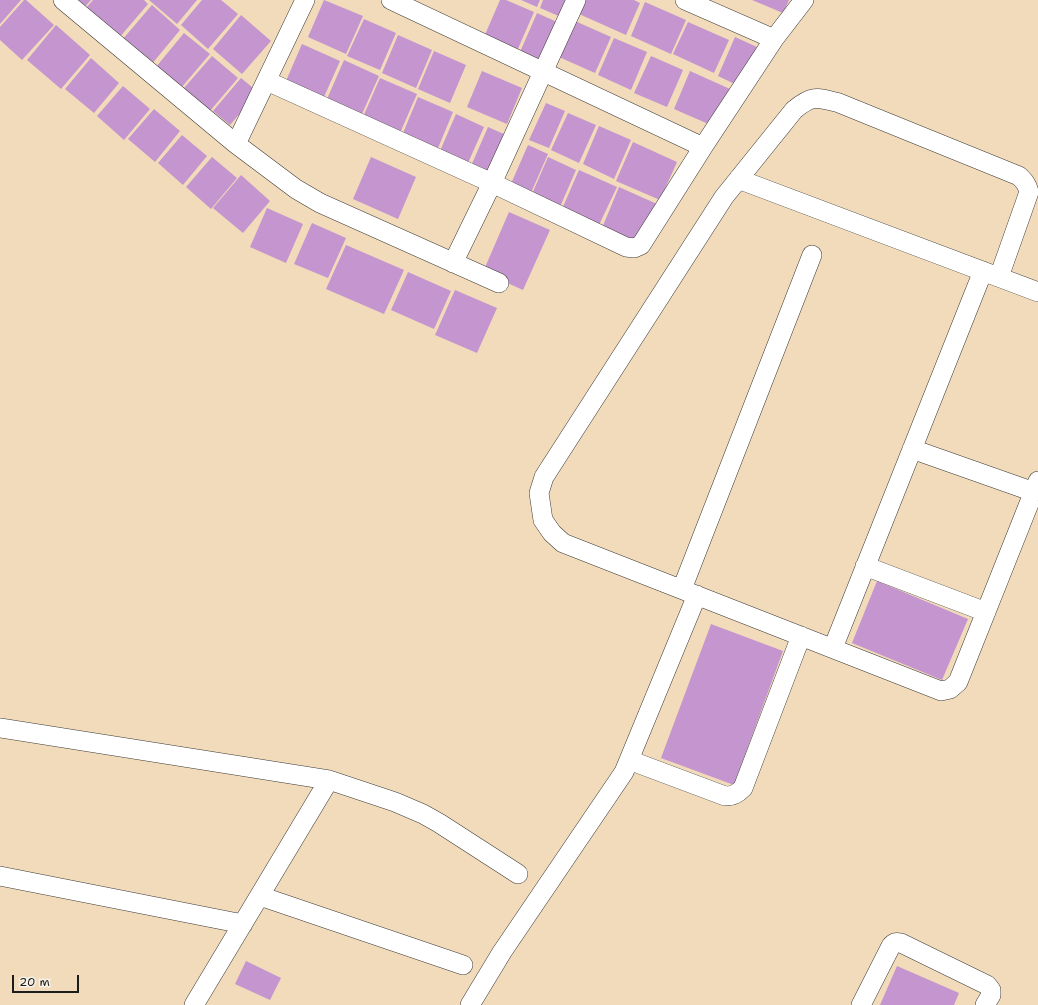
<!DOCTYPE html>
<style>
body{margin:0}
#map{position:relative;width:1038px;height:1005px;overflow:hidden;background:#f1dbbb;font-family:"Shantell Sans",sans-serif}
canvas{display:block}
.scale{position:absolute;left:12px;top:975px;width:67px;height:18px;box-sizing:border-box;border:2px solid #1c1c1c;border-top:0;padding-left:5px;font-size:12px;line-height:14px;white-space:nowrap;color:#1c1c1c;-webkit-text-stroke:3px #f7f3e8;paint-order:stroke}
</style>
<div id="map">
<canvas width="1038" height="1005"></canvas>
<div class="scale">20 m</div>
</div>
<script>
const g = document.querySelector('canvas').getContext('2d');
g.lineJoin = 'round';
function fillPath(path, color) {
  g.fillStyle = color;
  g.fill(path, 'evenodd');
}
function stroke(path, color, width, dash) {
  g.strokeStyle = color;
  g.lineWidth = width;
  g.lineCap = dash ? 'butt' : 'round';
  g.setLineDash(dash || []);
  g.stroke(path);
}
fillPath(new Path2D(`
 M0,0H21L0,24Z
 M24,0H26L54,25L22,60L0,40V27Z
 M72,0H91L82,10Z
 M93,0H144L148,4L119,38L85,9Z
 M149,0H197L177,24Z
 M202,0H221L238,14L208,49L181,25Z
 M324,0L363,16L346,54L308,37Z
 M500,0H506L534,12L517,51L484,37Z
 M521,0H540L537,7Z
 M543,0H569L561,17L540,8Z
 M585,0H634L640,3L626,35L579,14Z
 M752,0H789L783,13Z
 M645,2L686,20L671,54L631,36Z
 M152,5L180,30L151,65L122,40Z
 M537,13L557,22L540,60L520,52Z
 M241,15L271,41L242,74L213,49Z
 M364,19L396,33L380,70L347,56Z
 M575,21L611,37L595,73L559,57Z
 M688,22L729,40L714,73L673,54Z
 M56,25L90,55L61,89L27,60Z
 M184,33L210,54L181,88L156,67Z
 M398,35L432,50L416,88L382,73Z
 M735,37L759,48L741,87L718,76Z
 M614,38L647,52L631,90L598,75Z
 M302,44L340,61L324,97L286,81Z
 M434,51L466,65L450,103L418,89Z
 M212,56L238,78L210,111L184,88Z
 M651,56L683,70L667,107L634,93Z
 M91,58L119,83L94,113L65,89Z
 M344,60L379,76L362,114L327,99Z
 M482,71L522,88L507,124L467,107Z
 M690,71L730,89L713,126L674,109Z
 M241,78L258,92L230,125L213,111Z
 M380,78L417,94L400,133L363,117Z
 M123,86L150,109L124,140L97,116Z
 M418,97L453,112L438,148L403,133Z
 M546,103L565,111L549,148L529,140Z
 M154,109L180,131L155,162L128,139Z
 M568,113L596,125L579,163L551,150Z
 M456,114L484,127L468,163L440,151Z
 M599,126L631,140L614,179L583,164Z
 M488,127L506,135L489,174L471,166Z
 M182,135L207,156L183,185L158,163Z
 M633,142L677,162L660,200L616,181Z
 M528,145L548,154L530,195L510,186Z
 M212,157L237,178L211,209L186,187Z
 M371,157L416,177L398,219L353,199Z
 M548,157L576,170L560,207L532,194Z
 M579,170L617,187L599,225L562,209Z
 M241,175L270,201L243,233L213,208Z
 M619,187L657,204L640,245L602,228Z
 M267,208L303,224L286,263L250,247Z
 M509,212L550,230L523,290L483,272Z
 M312,223L346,238L328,278L294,264Z
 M346,245L404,270L384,314L326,289Z
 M408,272L451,291L434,329L391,310Z
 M455,290L497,308L477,353L435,335Z
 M877,581L968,619L942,680L852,643Z
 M711,624L783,651L734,785L661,758Z
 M246,961L281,978L270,1000L235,984Z
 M897,966L959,993L954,1005H880Z`), '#c495ce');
const minor = new Path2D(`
 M63,0L236,144L296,189L320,203L499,283
 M391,0L703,147
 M685,0L774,39
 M267,81L492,183L626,247L634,248L641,245L703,147L774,39L804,0
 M236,144L305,0
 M738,179L1038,292
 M453,263L492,183L576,0
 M999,277L1029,192C1027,184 1024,181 1019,176L839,103C817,97 812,95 794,110L724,197L544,477L539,493L543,520L552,533L563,543L941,691L950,689L958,682L1038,481
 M912,449L1034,492
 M865,566L986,612
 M682,589L812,255
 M833,648L983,271
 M0,728L329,780L395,802L423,814L439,823L518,874
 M629,760L725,796C733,796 737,794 743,788L801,636
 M0,876L243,924
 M260,896L463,965
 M194,1005L329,780
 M470,1005L502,952L624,772L697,595
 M861,1005L891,946C894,942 896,942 901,943L987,985L991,990V995L985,1005`);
stroke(minor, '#3c3934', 20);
stroke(minor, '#fff', 19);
</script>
